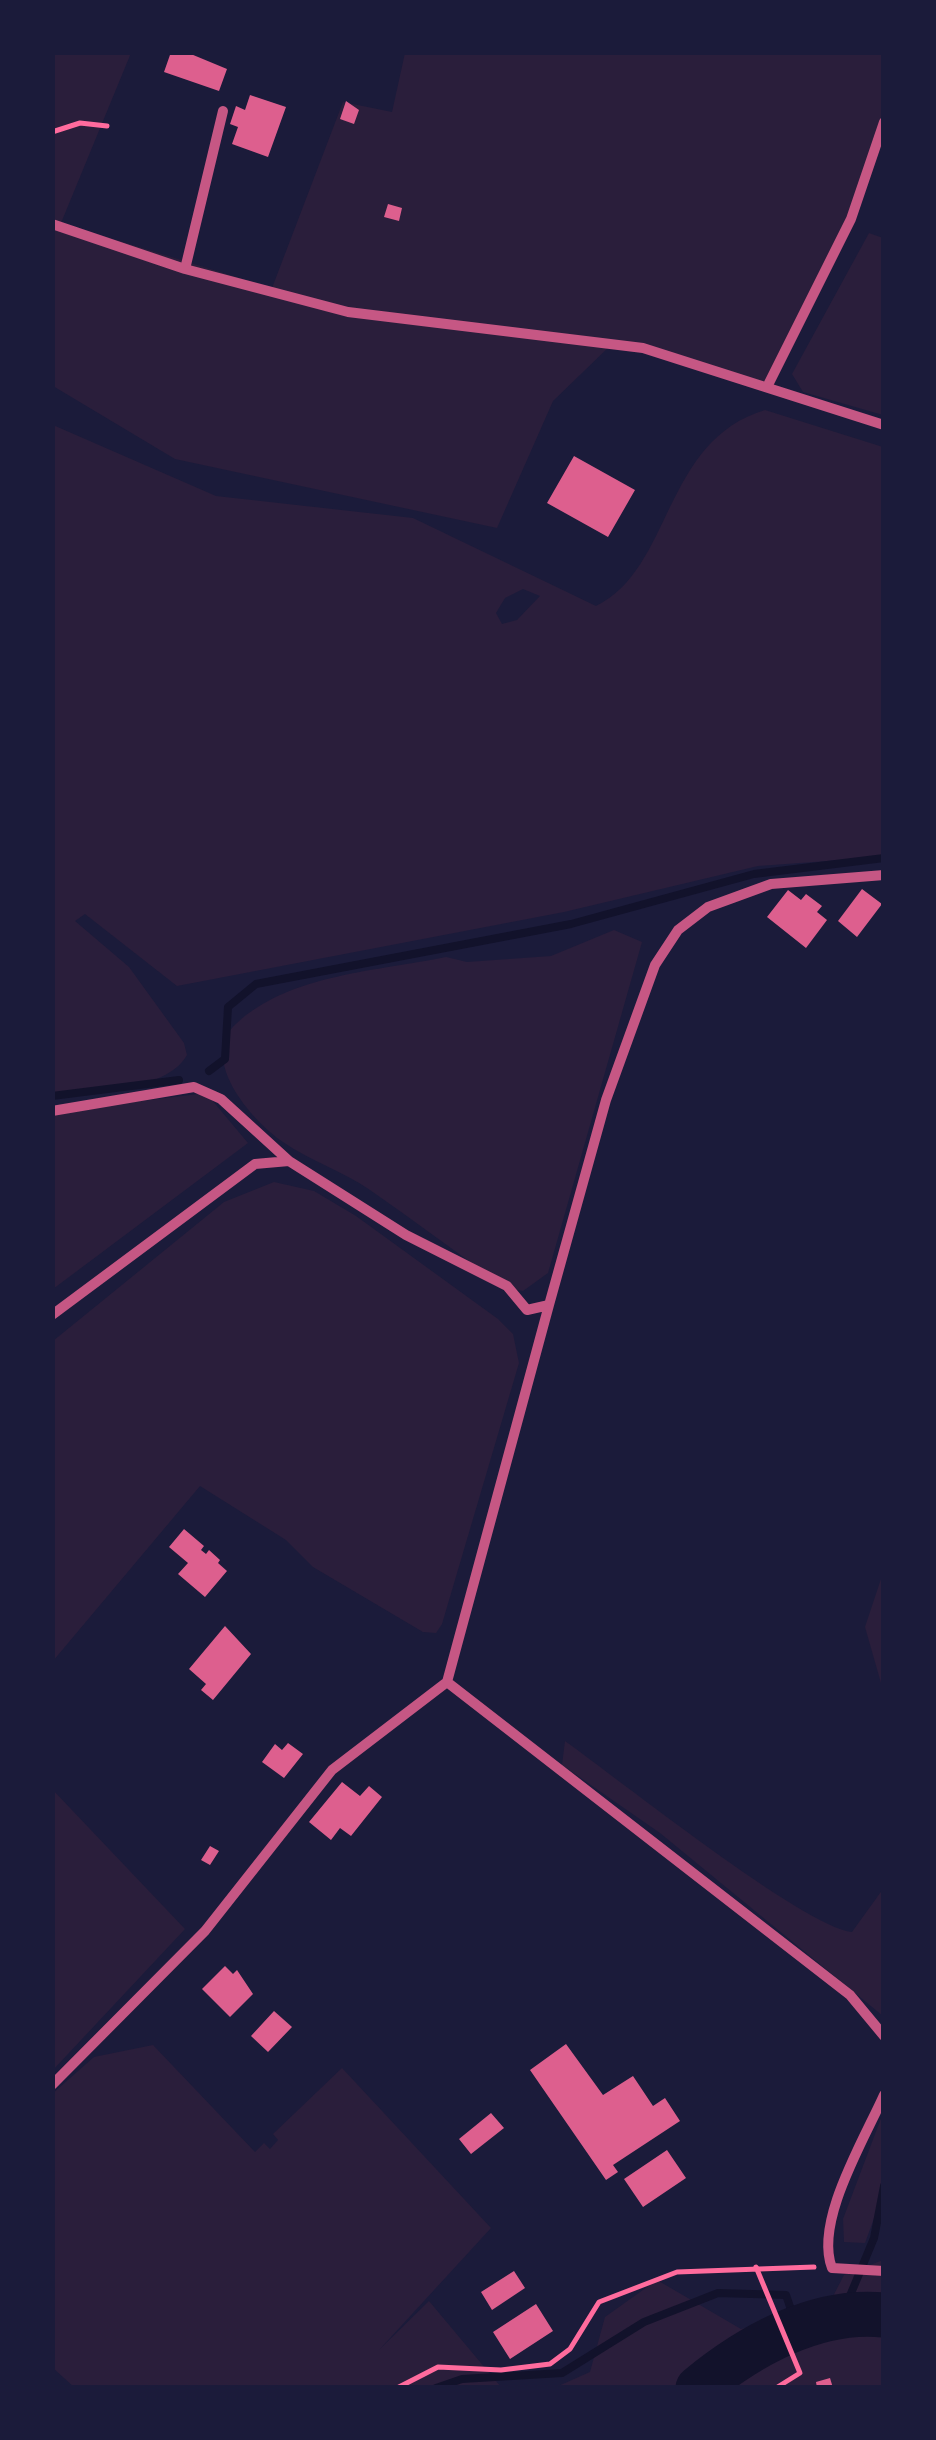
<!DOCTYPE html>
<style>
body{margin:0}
#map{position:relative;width:936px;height:2440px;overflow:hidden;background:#1b1b3a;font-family:"Work Sans",sans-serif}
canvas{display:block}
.frame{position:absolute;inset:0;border:55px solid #1b1b3a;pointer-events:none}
</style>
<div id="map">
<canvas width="936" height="2440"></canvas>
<div class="frame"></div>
</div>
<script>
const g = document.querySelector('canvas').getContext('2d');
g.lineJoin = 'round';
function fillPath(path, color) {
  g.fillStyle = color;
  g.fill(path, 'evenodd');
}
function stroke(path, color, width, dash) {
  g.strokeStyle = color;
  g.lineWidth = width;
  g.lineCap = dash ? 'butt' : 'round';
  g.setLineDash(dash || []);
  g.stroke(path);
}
fillPath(new Path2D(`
 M52,53H131L61,223L272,288L343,102L392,112L405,53H883V122L851,219L767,387L612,344L553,401L497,528L175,459L53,386Z
 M869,233L883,238V415L803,392L792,374Z
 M765,410L883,447V857L758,866L564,912L177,986L85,914L75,921L129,967L184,1043L187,1055C165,1093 91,1090 53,1095V425L216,496L413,518L596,606C673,569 662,441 765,410ZM523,589L540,596L517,620L502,624L496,613L505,598Z
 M614,930L642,942L548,1273L523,1291L507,1288C461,1256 416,1222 370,1190C343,1171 310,1161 283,1142C251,1120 197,1058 237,1023C290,974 379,971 446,957L467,962L551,956Z
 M206,1093L248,1143L53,1289V1112Z
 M274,1182L314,1191L356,1216L498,1319L513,1334L519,1363L442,1624L436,1633L423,1632L313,1567L286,1540L200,1486L53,1661V1341L224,1202Z
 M883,1573V1690L865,1627Z
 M565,1741C616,1777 805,1928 852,1932L883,1889V2016L660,1833L562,1765Z
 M52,1789L185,1929L53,2070H52Z
 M153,2045L255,2152L264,2143L270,2149L278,2140L273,2134L342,2068L491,2228L379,2350L429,2301L501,2387H74L53,2368L52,2094L94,2057Z
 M883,2113V2194L865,2243L844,2242L843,2219Z
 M883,2260V2387L554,2388L590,2372L605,2317L657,2280L741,2329L827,2308L844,2275Z`), '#2a1e3b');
stroke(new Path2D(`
 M209,1071L225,1059L228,1007L256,984L571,924L754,874L884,858
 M52,1096L179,1080
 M842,2315L874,2238L884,2186
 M436,2388L462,2379L562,2373L644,2322L718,2293L786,2295L797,2327`), '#12122b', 8);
stroke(new Path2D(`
 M698,2388C749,2346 816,2308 884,2315`), '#12122b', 45);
fillPath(new Path2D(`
 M171,52H186L227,69L219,91L164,72Z
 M250,95L286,107L268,157L232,144L238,127L230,124L236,106L245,110Z
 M346,101L359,110L354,124L340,119Z
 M388,204L402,208L399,221L384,217Z
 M574,456L635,490L608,537L547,503Z
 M862,889L882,904L857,937L838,921Z
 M788,890L801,900L806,894L822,906L817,912L827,920L806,948L767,917Z
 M184,1529L204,1546L201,1550L206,1554L209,1550L220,1560L218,1563L227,1571L205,1597L178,1574L188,1563L169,1547Z
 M225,1626L251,1654L213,1700L201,1690L206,1684L189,1669Z
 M288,1743L303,1754L284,1778L262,1762L275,1744L282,1750Z
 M342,1782L360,1796L369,1786L382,1797L351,1836L340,1828L331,1840L309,1822Z
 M210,1846L219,1851L210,1865L201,1860Z
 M225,1966L233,1974L237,1970L253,1994L230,2017L202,1989Z
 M274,2011L292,2027L268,2052L251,2036Z
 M566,2044L603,2095L633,2076L653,2106L665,2098L680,2121L613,2165L618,2172L606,2180L530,2070Z
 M491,2113L504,2128L471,2154L459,2139Z
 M667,2150L686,2178L643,2207L624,2179Z
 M514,2271L525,2288L492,2310L481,2292Z
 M536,2304L553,2331L510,2359L493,2332Z
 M830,2378L833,2388H817L816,2382Z`), '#dd5f8e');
stroke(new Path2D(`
 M52,132L80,123L107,126
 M756,2267L800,2373L776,2388
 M397,2388L438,2367L501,2370L550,2364L570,2349L599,2302L677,2272L814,2267`), '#ff6b9d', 5);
stroke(new Path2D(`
 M52,224L185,269L348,312L643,348L884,425
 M185,269L223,111
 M767,387L851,219L884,122
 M52,1111L194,1087L221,1099L289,1161
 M52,1315L255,1164L289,1161L406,1235L507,1286L527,1310L549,1305L606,1100L655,965L678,930L708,907L771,884L884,875
 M447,1682L850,1995L884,2036
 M52,2085L205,1931L332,1770L447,1682L549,1305
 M884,2095C864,2140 814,2222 832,2268L884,2271`), '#c65784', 10);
</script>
